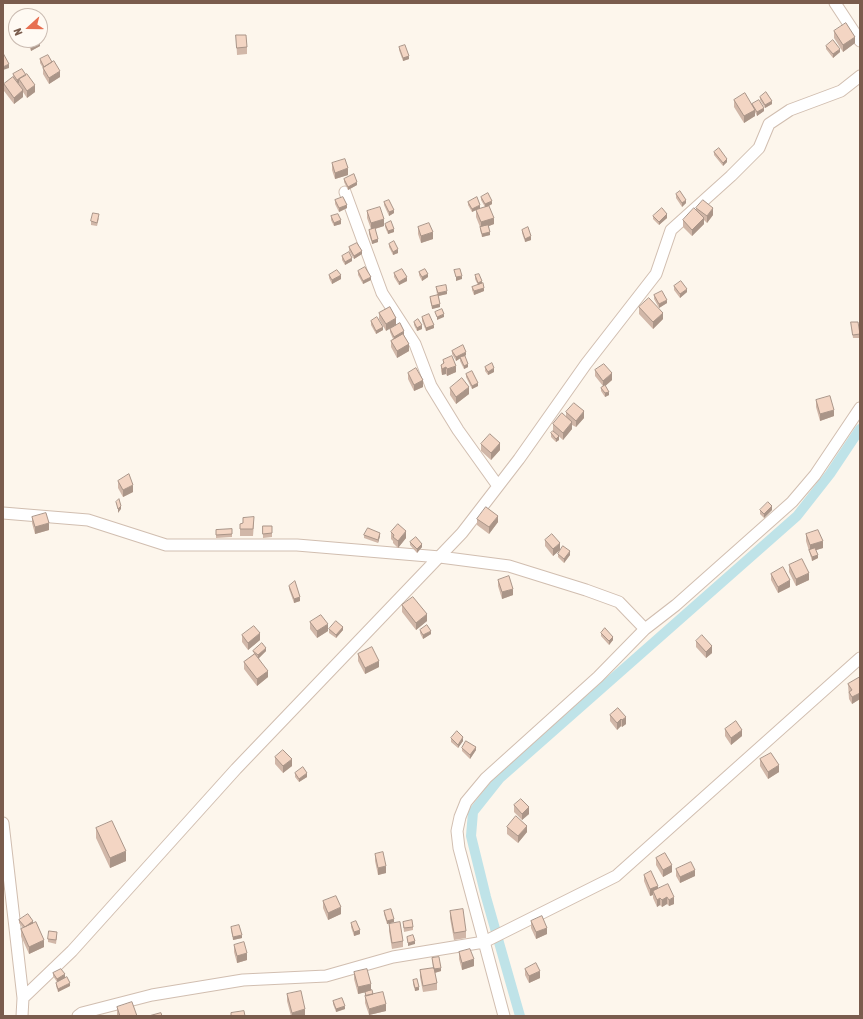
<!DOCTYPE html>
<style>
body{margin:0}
#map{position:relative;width:863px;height:1019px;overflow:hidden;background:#fdf6ec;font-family:"Asap Condensed",sans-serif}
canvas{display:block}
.frame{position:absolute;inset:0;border:4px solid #7a5c4d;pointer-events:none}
.north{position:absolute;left:8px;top:8px;width:40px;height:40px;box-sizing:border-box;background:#fffaf3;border:1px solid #cabbb1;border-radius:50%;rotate:249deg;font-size:11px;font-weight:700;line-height:16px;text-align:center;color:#7a5c4d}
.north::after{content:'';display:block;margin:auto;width:14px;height:18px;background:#e76f51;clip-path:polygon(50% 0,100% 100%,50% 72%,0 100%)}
</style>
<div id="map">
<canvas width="863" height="1019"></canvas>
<div class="frame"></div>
<div class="north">N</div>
</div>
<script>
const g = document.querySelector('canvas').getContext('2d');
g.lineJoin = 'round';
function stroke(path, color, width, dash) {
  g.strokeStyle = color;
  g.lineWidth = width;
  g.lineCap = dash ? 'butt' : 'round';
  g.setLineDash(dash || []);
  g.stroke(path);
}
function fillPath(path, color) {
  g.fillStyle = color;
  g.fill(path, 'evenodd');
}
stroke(new Path2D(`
 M520,1016L486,897L471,836L473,812L500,778L797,516L830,474L860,429`), '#bfe3e8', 10);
const minor = new Path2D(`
 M835,3L860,41
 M345,192L382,293L415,344L431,386L458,430L498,486
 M3,513L88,520L166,545H297L440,557L509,566L586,590L619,602L645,629
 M3,823L23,998L22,1016
 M23,998L72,951L236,769L462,533L519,459L586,364L656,274L671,230L731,176L759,148L769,124L790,110L841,91L860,76
 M78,1016L82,1013L152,995L243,980L326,976L393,957L484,942L616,876L860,658
 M504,1016L459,848L457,831L460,817L466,802L486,778L598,677L645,629L676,605L792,502L815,475L860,408`);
stroke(minor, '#d1beb0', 13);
stroke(minor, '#fff', 11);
fillPath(new Path2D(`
 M834,31L855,43L843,52L834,38Z
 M236,35L247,47V54L237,55Z
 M21,40H39L40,46L31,51L28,44V41L24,44Z
 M826,46L840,52L833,58L826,49Z
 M399,47L409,59L403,61L399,50Z
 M40,59L60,77L49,84L43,74V68L40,63Z
 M13,74L35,92L27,98L23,92V97L14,104L4,91V84L13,77Z
 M760,97L772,104L765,108L760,100Z
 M734,100L752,104L764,111L757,116L755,112V116L744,123L734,107Z
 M714,152L727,162L723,166L714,155Z
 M332,163L348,175L335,179L332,170Z
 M344,179L357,185L348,190L344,182Z
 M676,194L686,203L682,207L676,198Z
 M481,197L492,204L489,206L494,224L489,226L490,235L482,237L480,230V227L476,217V210L485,207L481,200Z
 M335,200L347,208L339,212L335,204Z
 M384,202L394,213L389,216L384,205Z
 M468,202L480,208L472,212L468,205Z
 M696,208L713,215L707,223L704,220V224L692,236L683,227V220L696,211Z
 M367,211L384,226L375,229L378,242L372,244L369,234V230L371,229L367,218Z
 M331,216L341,224L334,226L331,220Z
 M653,216L667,218L659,225L653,219Z
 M99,218L97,226L91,225V221Z
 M385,224L394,232L388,234L385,227Z
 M418,227L433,239L421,243L418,234Z
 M522,230L531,240L525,242L522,233Z
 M389,244L398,253L393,255L389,247Z
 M349,247L362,254L354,259L349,251Z
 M342,256L352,261L345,265L342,260Z
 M358,271L371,280L363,284L358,275Z
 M419,272L428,277L422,281L419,275Z
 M394,273L407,281L399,285L394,277Z
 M329,275L341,279L332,284L329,278Z
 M475,275L482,284L484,291L474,295L472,290V287L478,285L475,279Z
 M674,286L687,292L680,298L674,290Z
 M436,287L447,294L439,296L440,307L432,309L430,300V297L437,295Z
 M654,295L667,303L659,308L654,299Z
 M390,307L386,331L379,319V313Z
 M639,307L663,319L653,329L639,314Z
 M422,317L434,328L426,331L422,321Z
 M371,321L383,330L376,334L371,325Z
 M414,322L422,329L417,331L414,325Z
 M851,322L860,334V338H853Z
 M390,329L404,334V335L409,351L397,358L391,347V341L393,339L390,332Z
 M452,351L466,355L465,356L468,367L464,369L460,361V358L456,361L452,354Z
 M443,360L456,372L447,376L446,374L442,375L441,371V365L443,364Z
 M485,367L494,372L488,375L485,371Z
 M595,370L612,380L605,386L609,395L605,397L601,391V388L603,386L595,376Z
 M408,373L423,387L414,391L408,379Z
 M466,374L478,386L472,389L466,377Z
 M450,388L469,394L456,404L450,395Z
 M816,400L834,416L820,421L816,407Z
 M566,412L584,418L576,427L572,425V429L563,440L553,431V424L566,416Z
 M551,433L559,440L556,442L551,437Z
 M481,444L500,450L491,460L481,451Z
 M118,481L133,492L123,497L118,488Z
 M760,510H772L764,518L760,514Z
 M32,517L49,530L35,534L32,523Z
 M477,519L498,522L489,534L477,525Z
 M254,523L253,536H240V529Z
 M263,526H272V537L263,538Z
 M232,529V537L216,538V530Z
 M391,532L406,538L398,548L393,543V541L391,539Z
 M806,534L823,548L816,550L818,558L812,561L806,541Z
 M364,535L380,536L378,543L364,538Z
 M545,540L560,550L553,556L545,546Z
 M410,542L422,547L417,553L410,545Z
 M558,554L570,555L564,563L558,557Z
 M789,565L809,580L796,586L789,572Z
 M771,574L790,587L778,593L771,580Z
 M498,580L513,595L502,599L498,586Z
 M289,586L300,601L294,603L289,589Z
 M402,605L427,621L416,630L402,612Z
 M310,622L328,631L317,638L310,629Z
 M329,629L343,630L336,638L329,633Z
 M420,630L431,634L423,639L420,633Z
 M601,633L613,640L609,645L601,636Z
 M242,635L260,640L248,650L242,642Z
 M696,641L712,653L706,658L696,647Z
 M253,651H266L259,658L268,677L257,686L244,669V662L254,654Z
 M358,654L379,667L365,674L358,661Z
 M860,677V699L852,704L849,699L848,684Z
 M618,708L626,724L622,727L621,726L617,730L610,721V715Z
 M725,729L742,736L731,745L725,736Z
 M451,738L463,741L458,748L451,742Z
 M462,748L476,750L470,759L462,751Z
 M275,757L292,766L283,773L275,764Z
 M760,759L779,772L768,779L760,766Z
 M295,773L307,777L299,782L295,777Z
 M514,805L529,814L522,820L514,812Z
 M507,827L527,832L518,843L507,834Z
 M96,828L126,861L110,868L96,838Z
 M375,854L386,873L378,875L375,861Z
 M656,858L672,872L663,877L656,865Z
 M676,869L695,876L680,883L676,876Z
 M644,875L658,888L674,904L669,906L667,904L662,907L660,905L657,907L653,898V895L650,896L644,881Z
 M323,901L341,914L328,920L323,908Z
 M384,911L394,922L387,924L384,914Z
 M450,911L466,931V938L454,940L450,918Z
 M19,920L33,923L44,947L29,954L21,936V929L23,928L19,923Z
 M531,921L547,934L536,939L531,928Z
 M403,922L413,927V930L404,932Z
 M351,923L360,934L354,936L351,927Z
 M389,924L403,941V947L392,949L389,931Z
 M231,927L242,938L233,940L231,930Z
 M57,936L56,944L48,942V939Z
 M234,945L247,960L237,963L234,952Z
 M459,952L474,966L462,970L459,959Z
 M432,958L441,971L435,973L437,983V990L423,992L420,977V970L433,968Z
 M525,969L540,978L529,983L525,975Z
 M354,972L371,991L373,994L386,1011L369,1015L365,1003V992L358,994L354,979Z
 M53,973L65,978L57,982L53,976Z
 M413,980L419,990L415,991L413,984Z
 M56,983L70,986L58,992L56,986Z
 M287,994L305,1016H291L287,1001Z
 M333,1001L345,1009L336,1012L333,1004Z
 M117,1007L137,1016H117Z`), '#d1b7a8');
fillPath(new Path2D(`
 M855,37V43L843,52V45Z
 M24,40H30L24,44Z
 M40,43V46L31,51V47Z
 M840,49V52L833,58V54Z
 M409,56V59L403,61V58Z
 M9,64V68L3,70V67Z
 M60,71V77L49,84V78Z
 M19,79V83L17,84V80Z
 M35,85V92L27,98V91Z
 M23,90V97L14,104V98Z
 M772,101V104L765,108V105Z
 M764,108V111L757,116V112Z
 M755,110V116L744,123V116Z
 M727,159V162L723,166V163Z
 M348,168V175L335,179V173Z
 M357,182V185L348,190V187Z
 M686,200V203L682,207V203Z
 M492,201V204L485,208V204Z
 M347,205V208L339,212V208Z
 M480,205V208L472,212V209Z
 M713,208V215L707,223V216Z
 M394,210V213L389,216V212Z
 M667,214V218L659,225V222Z
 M494,218V224L481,229V222Z
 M704,218V224L692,236V230Z
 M384,219V226L371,230V223Z
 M341,220V224L334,226V223Z
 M394,229V232L388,234V231Z
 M433,232V239L421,243V236Z
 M490,232V235L482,237V234Z
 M531,236V240L525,242V239Z
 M378,239V242L372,244V241Z
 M398,249V253L393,255V252Z
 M362,251V254L354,259V256Z
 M352,258V261L345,265V262Z
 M428,274V277L422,281V277Z
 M341,275V279L332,284V280Z
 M462,276V279L456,281V277Z
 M371,277V280L363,284V281Z
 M407,277V281L399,285V282Z
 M482,281V284L478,286V283Z
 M484,288V291L474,295V291Z
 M687,289V292L680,298V294Z
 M447,291V294L438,296V293Z
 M667,300V303L659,308V304Z
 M440,304V307L432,309V306Z
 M663,313V319L653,329V322Z
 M444,314V317L437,320V317Z
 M396,318V325L386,331V324Z
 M422,325V329L417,331V328Z
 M434,325V328L426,331V328Z
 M383,327V330L376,334V331Z
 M404,331V334L394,340V337Z
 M409,344V351L397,358V351Z
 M466,352V355L456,361V357Z
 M468,364V367L464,369V366Z
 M456,366V372L447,376V369Z
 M446,367V374L442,375V369Z
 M494,368V372L488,375V372Z
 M612,373V380L603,388V381Z
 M423,380V387L414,391V385Z
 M478,383V386L472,389V386Z
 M469,387V394L456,404V397Z
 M609,392V395L605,397V393Z
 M834,410V416L820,421V414Z
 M584,411V418L576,427V421Z
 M572,422V429L563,440V433Z
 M559,436V440L556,442V439Z
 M500,443V450L491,460V453Z
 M133,485V492L123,497V490Z
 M121,506V509L118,513V509Z
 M772,506V510L764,518V514Z
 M498,516V522L489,534V527Z
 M49,523V530L35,534V527Z
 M406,531V538L398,548V541Z
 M380,533V536L378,543V540Z
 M823,541V548L810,552V545Z
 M560,543V550L553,556V549Z
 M422,544V547L417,553V549Z
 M570,551V555L564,563V559Z
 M818,555V558L812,561V557Z
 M809,573V580L796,586V579Z
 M790,580V587L778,593V587Z
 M513,589V595L502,599V592Z
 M300,597V601L294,603V599Z
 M427,614V621L416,630V623Z
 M328,624V631L317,638V631Z
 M343,627V630L336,638V635Z
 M431,631V634L423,639V635Z
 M260,633V640L248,650V643Z
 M613,637V640L609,645V641Z
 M712,646V653L706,658V652Z
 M266,648V651L258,659V655Z
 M379,661V667L365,674V668Z
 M268,671V677L257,686V679Z
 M860,693V699L852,704V697Z
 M626,717V724L622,727V720Z
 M621,719V726L617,730V723Z
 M742,730V736L731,745V738Z
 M463,737V741L458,748V745Z
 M476,747V750L470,759V755Z
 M292,759V766L283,773V766Z
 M779,765V772L768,779V772Z
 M307,773V777L299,782V779Z
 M529,807V814L522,820V814Z
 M527,826V832L518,843V836Z
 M126,851V861L110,868V858Z
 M672,865V872L663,877V870Z
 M386,866V873L378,875V868Z
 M695,870V876L680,883V877Z
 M658,886V892L653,891V895L650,896V889Z
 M667,897V904L662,907V900Z
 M674,897V904L669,906V900Z
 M660,898V905L657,907V900Z
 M341,907V914L328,920V913Z
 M394,919V922L387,924V921Z
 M33,921V924L25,927Z
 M547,928V934L536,939V932Z
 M360,930V934L354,936V932Z
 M242,935V938L233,940V937Z
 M44,940V947L29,954V947Z
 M415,941V944L408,946V943Z
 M247,953V960L237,963V956Z
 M474,959V966L462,970V963Z
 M441,968V971L434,973V969Z
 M540,971V978L529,983V976Z
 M65,974V978L57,982V979Z
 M70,983V986L58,992V989Z
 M371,984V991L358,994V987Z
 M419,987V990L415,991V988Z
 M386,1004V1011L369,1015V1009Z
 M345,1006V1009L336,1012V1009Z
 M305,1009V1016H292V1013Z`), '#aa9588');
const building = new Path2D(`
 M846,23L855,37L843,45L834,31Z
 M236,35H246L247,47L237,48Z
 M29,40H39L40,43L31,47L28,41Z
 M833,40L840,49L833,54L826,46Z
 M405,45L409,56L403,58L399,47Z
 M3,53L9,64L3,67Z
 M48,55L52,62L44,67L40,59Z
 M54,61L60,71L49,78L43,68Z
 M22,69L26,75L17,80L13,74Z
 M27,74L35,85L27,91L19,79Z
 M13,77L23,90L14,98L4,84Z
 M766,92L772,101L765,105L760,97Z
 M745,93L755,110L744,116L734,100Z
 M759,100L764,108L757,112L752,104Z
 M719,148L727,159L723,163L714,152Z
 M345,159L348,168L335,173L332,163Z
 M354,174L357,182L348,187L344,179Z
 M680,191L686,200L682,203L676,194Z
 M488,193L492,201L485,204L481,197Z
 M343,197L347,205L339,208L335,200Z
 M477,197L480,205L472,209L468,202Z
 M389,200L394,210L389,212L384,202Z
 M703,200L713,208L707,216L696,208Z
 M489,206L494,218L481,222L476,210Z
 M380,207L384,219L371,223L367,211Z
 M662,208L667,214L659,222L653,216Z
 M694,208L704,218L692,230L683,220Z
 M93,213L99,214L97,223L91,221Z
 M338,214L341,220L334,223L331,216Z
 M391,221L394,229L388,231L385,224Z
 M429,223L433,232L421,236L418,227Z
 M488,225L490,232L482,234L480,227Z
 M528,227L531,236L525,239L522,230Z
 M375,228L378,239L372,241L369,230Z
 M394,241L398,249L393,252L389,244Z
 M357,243L362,251L354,256L349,247Z
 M349,252L352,258L345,262L342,256Z
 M365,267L371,277L363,281L358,271Z
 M402,269L407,277L399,282L394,273Z
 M425,269L428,274L422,277L419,272Z
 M460,269L462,276L456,277L454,270Z
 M337,270L341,275L332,280L329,275Z
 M479,274L482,281L478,283L475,275Z
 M681,281L687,289L680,294L674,286Z
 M483,283L484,288L474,291L472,287Z
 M446,285L447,291L438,293L436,287Z
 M662,291L667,300L659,304L654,295Z
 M438,295L440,304L432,306L430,297Z
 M649,298L663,313L653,322L639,307Z
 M390,307L396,318L386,324L379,313Z
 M442,309L444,314L437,317L435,312Z
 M429,314L434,325L426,328L422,317Z
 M377,317L383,327L376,331L371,321Z
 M418,319L422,325L417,328L414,322Z
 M851,322H858L860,334L853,335Z
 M400,323L404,331L394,337L390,329Z
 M403,334L409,344L397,351L391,341Z
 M463,345L466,352L456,357L452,351Z
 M452,356L456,366L447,369L446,367L442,369L441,365L444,363L443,360Z
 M465,356L468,364L464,366L460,357Z
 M492,363L494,368L488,372L485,367Z
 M604,364L612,373L603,381L595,370Z
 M416,368L423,380L414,385L408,373Z
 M472,371L478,383L472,386L466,374Z
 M462,378L469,387L456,397L450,388Z
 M605,385L609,392L605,393L601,388Z
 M830,396L834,410L820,414L816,400Z
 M574,403L584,411L576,421L566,412Z
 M562,413L572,422L563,433L553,424Z
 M553,431L559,436L556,439L551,433Z
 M490,434L500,443L491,453L481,444Z
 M129,474L133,485L123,490L118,481Z
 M119,499L121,506L118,509L116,502Z
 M768,502L772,506L764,514L760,510Z
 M486,507L498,516L489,527L477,519Z
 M46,513L49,523L35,527L32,517Z
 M254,517L253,529H240V524L243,523V518Z
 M398,524L406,531L398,541L393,537L394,535L391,532Z
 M263,526H272V533L263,534Z
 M368,528L380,533L378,540L364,535Z
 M232,529V534L216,535V530Z
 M818,530L823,541L810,545L806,534Z
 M552,534L560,543L553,549L545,540Z
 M416,537L422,544L417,549L410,542Z
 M563,546L570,551L564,559L558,554Z
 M815,548L818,555L812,557L809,550Z
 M802,559L809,573L796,579L789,565Z
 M783,567L790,580L778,587L771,574Z
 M509,576L513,589L502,592L498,580Z
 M295,581L300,597L294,599L289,586Z
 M413,597L427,614L416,623L402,605Z
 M321,615L328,624L317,631L310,622Z
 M336,621L343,627L336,635L329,629Z
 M427,625L431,631L423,635L420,630Z
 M254,626L260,633L248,643L242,635Z
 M605,628L613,637L609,641L601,633Z
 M702,635L712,646L706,652L696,641Z
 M262,643L266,648L258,655L253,651Z
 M372,647L379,661L365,668L358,654Z
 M255,654L268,671L257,679L244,662Z
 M860,677V693L852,697L849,692L852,690L848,684Z
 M618,708L626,717L622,720L621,719L617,723L610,715Z
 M736,721L742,730L731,738L725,729Z
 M457,731L463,737L458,745L451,738Z
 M466,741L476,747L470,755L462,748Z
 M283,750L292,759L283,766L275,757Z
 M771,753L779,765L768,772L760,759Z
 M303,767L307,773L299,779L295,773Z
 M521,799L529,807L522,814L514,805Z
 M516,816L527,826L518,836L507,827Z
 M112,821L126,851L110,858L96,828Z
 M383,852L386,866L378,868L375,854Z
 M665,853L672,865L663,870L656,858Z
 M691,862L695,870L680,877L676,869Z
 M651,871L658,886L650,889L644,875Z
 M668,884L674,897L669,900L667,897L662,900L660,898L657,900L653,891Z
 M336,896L341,907L328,913L323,901Z
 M391,909L394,919L387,921L384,911Z
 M463,909L466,931L454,933L450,911Z
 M28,914L33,921L25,927L19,920Z
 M542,916L547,928L536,932L531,921Z
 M412,920L413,927L404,928L403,922Z
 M356,921L360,930L354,932L351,923Z
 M36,922L44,940L29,947L21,929Z
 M400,922L403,941L392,943L389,924Z
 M239,925L242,935L233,937L231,927Z
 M49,931L57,932L56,940L48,939Z
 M413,935L415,941L408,943L407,937Z
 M244,942L247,953L237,956L234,945Z
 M470,949L474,959L462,963L459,952Z
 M439,957L441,968L434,969L432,958Z
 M536,963L540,971L529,976L525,969Z
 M434,968L437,983L423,986L420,970Z
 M61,969L65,974L57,979L53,973Z
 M367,969L371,984L358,987L354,972Z
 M67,977L70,983L58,989L56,983Z
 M417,979L419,987L415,988L413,980Z
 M372,990L373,994L366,996L365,992Z
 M301,991L305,1009L292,1013L287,994Z
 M383,992L386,1004L369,1009L365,996Z
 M342,998L345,1006L336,1009L333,1001Z
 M132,1002L137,1016H120L117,1007Z
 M244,1011L245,1016H231V1013Z
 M161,1013L162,1016H149Z`);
fillPath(building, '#f3d5c3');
stroke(building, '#aa9588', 1);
</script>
